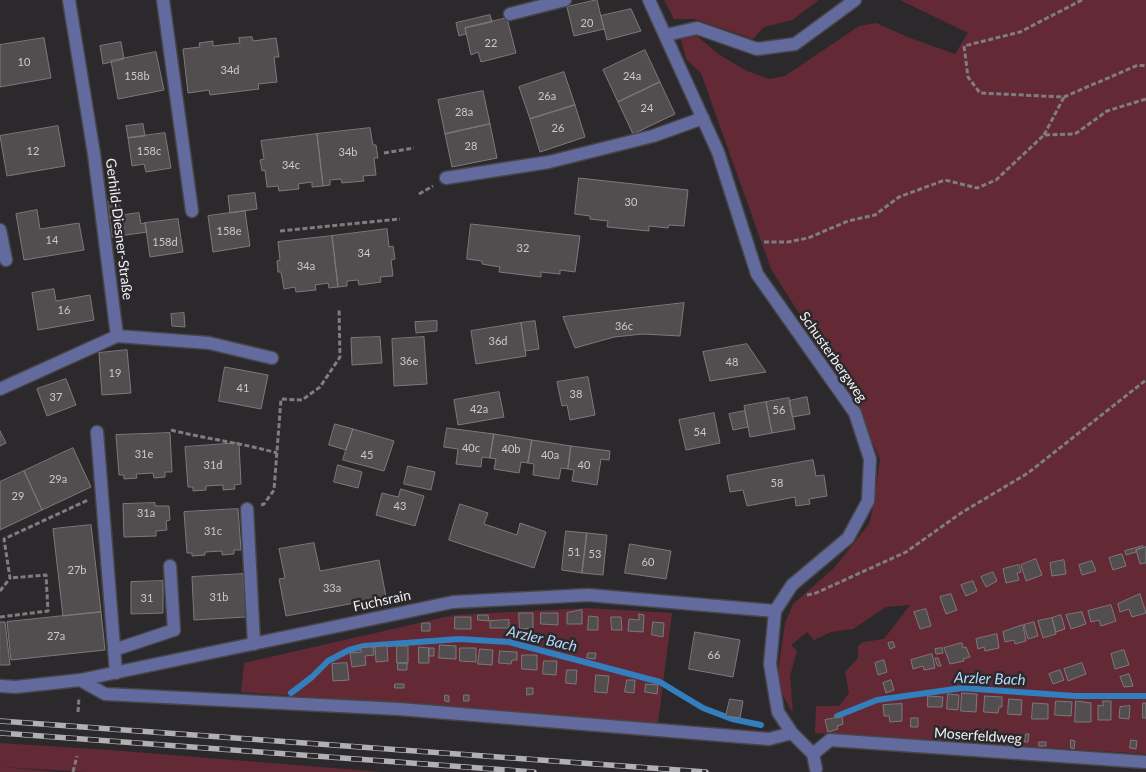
<!DOCTYPE html>
<meta charset="utf-8">
<style>
body{margin:0}
canvas{display:block;background:#2b292c}
</style>
<canvas width="1146" height="772"></canvas>
<script>
const g = document.querySelector('canvas').getContext('2d');
g.lineJoin = 'round';
function fillPath(path, color) {
  g.fillStyle = color;
  g.fill(path, 'evenodd');
}
function stroke(path, color, width, dash) {
  g.strokeStyle = color;
  g.lineWidth = width;
  g.lineCap = dash ? 'butt' : 'round';
  g.setLineDash(dash || []);
  g.stroke(path);
}
function drawText(font, color, halo, rows, align = 'center') {
  g.font = font + ' Lato,sans-serif';
  g.lineWidth = 5;
  g.setLineDash([]);
  g.textBaseline = 'middle';
  g.strokeStyle = halo;
  g.fillStyle = color;
  for (const [text, x, y, turn = 0] of rows) {
    g.save();
    g.translate(x, y);
    g.rotate((+turn || 0) * Math.PI / 180);
    g.textAlign = isNaN(turn) ? turn : align;
    if (halo) g.strokeText(text, 0, 0);
    g.fillText(text, 0, 0);
    g.restore();
  }
}
fillPath(new Path2D(`
 M664,0H819L792,20L764,27L753,39L695,19H674Z
 M900,0H1146V754L815,733L816,706H839L849,693L845,672L858,658V646L863,642L884,639L910,605L886,607L853,629L831,632L814,640L807,632L791,645L797,651L790,676L793,714L780,690L778,672L785,623L793,604L834,568L869,524L873,508L880,459L852,397L771,269L701,73L686,59L681,39L697,36L718,54L747,71L769,79L785,76L859,26L876,23L910,38L955,54L968,33Z
 M588,608L672,613L658,723L241,692L244,663L454,615Z
 M0,743L110,750L382,772H87L0,767Z
 M0,767L57,772H0Z`), '#632935');
stroke(new Path2D(`
 M291,693L312,677L328,661L349,650L364,646L459,639L509,642L660,682L703,708L732,719L761,725
 M837,716L877,700L962,688L1075,696H1146`), '#337ebc', 6);
const building = new Path2D(`
 M597,0L604,29L574,36L567,7Z
 M631,9L641,31L607,40L601,16Z
 M490,15L492,22L465,28L466,34L459,36L456,23Z
 M507,18L516,53L481,62L478,52L471,55L465,28Z
 M252,37L253,41L276,38L279,57H274L277,82L258,84L259,89L210,95L209,90L188,93L183,49L200,47L199,43L213,41V46L240,43L239,38Z
 M44,38L51,78L0,87V45Z
 M121,42L124,59L103,64L100,46Z
 M645,50L660,82L618,102L603,70Z
 M156,52L164,90L118,99L111,61Z
 M564,72L575,105L530,119L519,87Z
 M660,82L675,114L633,134L618,102Z
 M483,91L490,124L445,134L438,100Z
 M575,105L585,137L540,152L530,119Z
 M143,124L145,136L128,138L126,126Z
 M490,124L497,158L452,167L445,134Z
 M58,126L65,166L7,176L0,136Z
 M370,128L373,145H376L378,158H374L376,175L363,176L364,181L342,183L341,179L330,180V185L323,186L317,134Z
 M165,133L171,168L146,172L144,164L132,166L128,138Z
 M317,134L323,186L312,187V182L298,184L299,189L279,191L278,186L267,187L265,170L262,171L260,160L264,159L261,141Z
 M579,178L688,190L684,226L669,225L668,228L649,226V231L607,227L608,221L590,219V216L575,214Z
 M255,193L257,209L230,213L228,196Z
 M114,201L123,209L124,215L109,217L107,202Z
 M37,210L40,229L79,223L84,250L24,260L16,214Z
 M245,211L250,246L213,252L208,216Z
 M139,213L141,224L145,223L147,232L112,237L109,217Z
 M178,219L183,252L150,257L145,223Z
 M471,224L580,236L575,272L560,270V274L541,272V277L499,272L500,267L482,264V261L467,259Z
 M387,229L389,247L393,246L395,259L391,260L393,276L380,277L381,282L359,285L358,280L347,281V286L338,287L332,236Z
 M332,236L338,287L329,288L328,283L315,285L316,290L296,292L295,287L284,289L281,272H278L277,261L280,260L278,242Z
 M54,289L56,301L90,295L94,320L38,330L32,293Z
 M684,303L680,336L643,334L614,337L575,348L563,317Z
 M184,313L185,327L172,326L171,314Z
 M437,321V331L416,333L415,322Z
 M535,321L539,349L525,351L521,323Z
 M521,323L526,356L476,364L471,331Z
 M380,337L382,363L352,365L351,338Z
 M424,337L427,384L394,386L392,339Z
 M747,344L766,372L710,381L703,352Z
 M127,350L131,393L102,395L99,353Z
 M225,367L268,375L261,409L219,401Z
 M588,377L595,415L570,420L567,405L562,406L557,382Z
 M66,379L76,405L47,416L37,389Z
 M499,392L504,417L458,425L454,400Z
 M807,397L810,414L792,417L789,401Z
 M789,398L795,429L772,433L766,402Z
 M766,402L772,433L750,437L744,406Z
 M745,411L748,427L733,430L729,414Z
 M714,413L720,443L686,450L679,420Z
 M335,424L353,429L346,450L329,445Z
 M447,428L494,434L490,458L482,457L481,467L456,464L458,449L444,447Z
 M353,429L394,441L384,471L343,460Z
 M0,431L6,443L0,446Z
 M170,433L172,472H165V477L154,478L153,473L136,474L137,478L124,479V475H119L116,435Z
 M494,434L532,440L528,463L521,462L519,473L494,469L496,459L490,458Z
 M532,440L571,446L568,469L561,468L559,479L533,475L534,464L528,463Z
 M239,443L241,484L234,485L235,489L223,490V485L206,486V490L193,491V487H188L185,447Z
 M571,446L610,451L609,460L601,459L597,485L572,481L574,470L568,469Z
 M73,448L91,487L42,510L24,471Z
 M813,460L816,476L824,475L827,496L809,499L810,504L796,506L795,497L747,506L743,490L730,492L727,476Z
 M338,465L362,472L358,488L334,482Z
 M408,466L435,472L431,490L404,484Z
 M24,471L42,510L0,530V482Z
 M401,489L424,496L415,526L376,515L382,493L398,497Z
 M155,503V506H169L170,520L166,521L167,530L156,531V536L124,537L123,504Z
 M460,504L488,513L484,524L517,535L520,523L546,532L534,568L449,540Z
 M238,509L241,550H234V554L222,555V551L205,552V555L192,556V553H187L184,512Z
 M91,525L101,612L63,616L53,529Z
 M566,531L587,533L582,573L562,570Z
 M587,533L607,535L603,575L582,573Z
 M314,543L320,571L379,560L386,597L286,616L279,579L285,578L279,549Z
 M630,544L671,551L666,579L625,573Z
 M1143,546V548L1136,550V552L1126,555L1125,551Z
 M1146,547V563L1140,564L1136,550Z
 M1122,554L1126,566L1113,570L1109,558Z
 M1036,559L1042,575L1026,581L1021,565Z
 M1064,560L1066,574L1052,576L1050,563Z
 M1092,561L1096,571L1082,575L1079,565Z
 M1019,565L1021,572L1017,573L1019,580L1006,583L1003,569Z
 M993,572L997,581L986,587L981,577Z
 M243,574L246,617L194,620L192,577Z
 M163,581V613L131,614V582Z
 M973,581L977,591L966,596L961,585Z
 M951,594L957,610L946,614L940,597Z
 M1140,594L1146,613L1132,617L1129,609L1120,612L1118,604Z
 M1111,605L1116,621L1101,626L1099,620L1091,622L1088,611Z
 M926,609L931,626L920,629L914,612Z
 M582,610V624H567V613Z
 M101,612L105,650L11,660L7,622Z
 M1082,612L1086,624L1071,629L1066,615Z
 M519,613H533V628L520,629Z
 M541,613H558V625L541,624Z
 M639,614L644,615L643,632L628,631L629,619L639,620Z
 M478,615H488L489,621L478,620Z
 M1061,615L1065,629L1056,632L1052,618Z
 M589,616L598,617V630H588Z
 M455,617H471V629H455Z
 M611,617H621L622,630H612Z
 M1052,618L1056,634L1043,638L1038,621Z
 M509,620V628H490V621Z
 M0,622H5L10,665H0Z
 M653,622L664,623L663,637L652,635Z
 M1034,622L1038,636L1028,639L1024,625Z
 M422,623H430V631H422Z
 M1023,625L1026,641L1015,644L1014,640L1005,642L1003,632Z
 M695,632L740,640L733,677L689,669Z
 M997,634L999,648L985,651L984,647L978,649L976,639Z
 M893,642L895,647L890,649L888,643Z
 M962,643L963,648L966,647L970,657L963,659L964,661L950,664L944,648Z
 M440,645L456,646V659L439,658Z
 M387,646L388,661L376,662L375,647Z
 M397,646H408V663H397Z
 M373,647L374,655L365,656L366,665L352,667L350,653L361,652V648Z
 M419,647L429,648V663H419Z
 M429,648H434V656H429Z
 M460,648H476V662L460,661Z
 M942,648L943,653L936,654L935,649Z
 M480,649L493,650L492,665L478,664Z
 M1124,650L1129,665L1115,669L1111,654Z
 M500,651L517,652V660H512L511,664L499,663Z
 M588,653H596L595,659L587,658Z
 M932,654L935,668L924,670L923,666L913,669L911,660Z
 M522,655H537V670L522,669Z
 M935,658H938L941,666H938Z
 M884,660L887,672L878,675L875,663Z
 M544,661H557L556,675L543,674Z
 M347,663L349,680L333,681L332,664Z
 M398,663H407V670H398Z
 M1082,663L1086,674L1068,681L1064,669Z
 M567,670H577L576,684L566,683Z
 M1060,670L1064,680L1053,684L1049,674Z
 M1129,674L1133,686L1124,687L1120,677Z
 M596,675L609,676L607,693L595,692Z
 M627,680H635L634,693L625,692Z
 M891,680L894,690L886,693L883,683Z
 M395,684H404V688H395Z
 M646,684L658,685L657,694L645,692Z
 M527,688H533V694L527,695Z
 M962,693L977,694L976,712L961,711Z
 M948,694L959,695L958,710L947,709Z
 M445,695L449,696V702L445,701Z
 M464,695H469V701H464Z
 M928,696L943,697L942,707H928Z
 M985,696L1002,697V707H999L998,713L984,712Z
 M730,699L743,701L740,718L726,716Z
 M1009,699L1022,700L1021,715L1008,714Z
 M1056,701L1072,702L1071,716L1055,715Z
 M1076,701L1091,703V722H1075Z
 M1103,701H1111V720H1098V705L1103,706Z
 M1033,703L1048,704V719H1032Z
 M1143,703H1146V718H1143Z
 M902,704V721L890,722L889,716H884L883,705Z
 M1130,706L1129,719L1119,718L1120,707Z
 M842,717L843,724L837,726L838,729L828,732L825,720Z
 M911,718H918V727H911Z
 M1026,734H1029L1028,742H1025Z
 M1071,740L1075,741L1074,749L1071,748Z
 M1131,740L1137,741L1136,749L1130,748Z
 M1039,742H1046V746H1039Z`);
fillPath(building, '#524e50');
stroke(building, '#7d787b', 1);
const minor = new Path2D(`
 M163,0L192,211
 M649,0L718,152L757,274L855,413L870,459L868,501L848,538L792,585L775,611L770,664L778,712L792,733L813,754L816,769
 M510,14L565,0
 M666,35L697,28L757,49L795,44L855,0
 M446,178L549,162L653,136L703,118
 M0,230L6,260
 M117,336L209,343L272,358
 M0,389L117,336L94,154L69,0
 M97,432L116,673
 M247,509L254,644
 M114,650L174,630L170,566
 M80,680L105,694L399,709L769,739L792,733
 M0,686L16,687L80,680L453,602L588,595L775,611
 M813,754L830,740L1146,762`);
stroke(minor, '#474548', 15);
stroke(new Path2D(`
 M1082,0L1020,32L964,46L968,77L980,93L1064,97L1138,65L1146,66
 M1044,135L1064,97
 M384,153L414,148
 M419,194L433,186
 M280,231L400,219
 M764,242H788L808,238L848,221L875,215L899,197L945,180L977,188L996,180L1044,135L1075,134L1107,111L1146,99
 M171,430C207,439 242,443 277,453
 M261,505L264,504L274,490L281,399L302,400L320,387L340,357L339,308
 M0,591L10,578L4,539L88,500
 M807,595L816,593L906,552L961,513L1028,473L1146,380
 M0,617L48,611L46,575L10,578
 M78,712L79,697
 M73,772L77,756`), '#7f7d80', 3, [5, 2.5]);
stroke(minor, '#636a9d', 12);
const rail = new Path2D(`
 M0,721L706,772
 M0,733L534,772`);
stroke(rail, '#b1b0b3', 5.5);
stroke(rail, '#2b292c', 4, [11]);
drawText('11px', '#cbc9cc', null, [
 ["20",587,23],
 ["22",491,43],
 ["10",24,62],
 ["34d",230,70],
 ["158b",137,76],
 ["24a",632,76],
 ["26a",547,96],
 ["24",647,108],
 ["28a",464,112],
 ["26",558,128],
 ["28",471,146],
 ["12",33,151],
 ["158c",149,151],
 ["34b",348,152],
 ["34c",291,165],
 ["30",631,202],
 ["158e",229,231],
 ["14",52,240],
 ["158d",165,242],
 ["32",523,248],
 ["34",364,253],
 ["34a",306,266],
 ["16",64,310],
 ["36c",624,326],
 ["36d",498,341],
 ["36e",409,361],
 ["48",732,362],
 ["19",115,373],
 ["41",243,388],
 ["38",576,394],
 ["37",56,397],
 ["42a",479,409],
 ["56",779,410],
 ["54",700,432],
 ["40c",471,448],
 ["40b",511,449],
 ["31e",144,454],
 ["45",367,455],
 ["40a",550,455],
 ["31d",213,465],
 ["40",584,465],
 ["29a",58,479],
 ["58",777,483],
 ["29",18,496],
 ["43",400,506],
 ["31a",146,513],
 ["31c",213,531],
 ["51",574,552],
 ["53",595,554],
 ["60",648,562],
 ["27b",77,570],
 ["33a",332,588],
 ["31b",219,597],
 ["31",147,598],
 ["27a",56,636],
 ["66",714,655]
]);
drawText('14px', '#f3f2f5', '#2b292c', [
 ["Gerhild-Diesner-Straße",119,229,83],
 ["Schusterbergweg",833,357,55],
 ["Fuchsrain",382,601,-12],
 ["Moserfeldweg",978,736,4]
]);
drawText('italic 15px', '#b6d9fb', '#2b292c', [
 ["Arzler Bach",542,639,13],
 ["Arzler Bach",990,679,2]
]);
</script>
